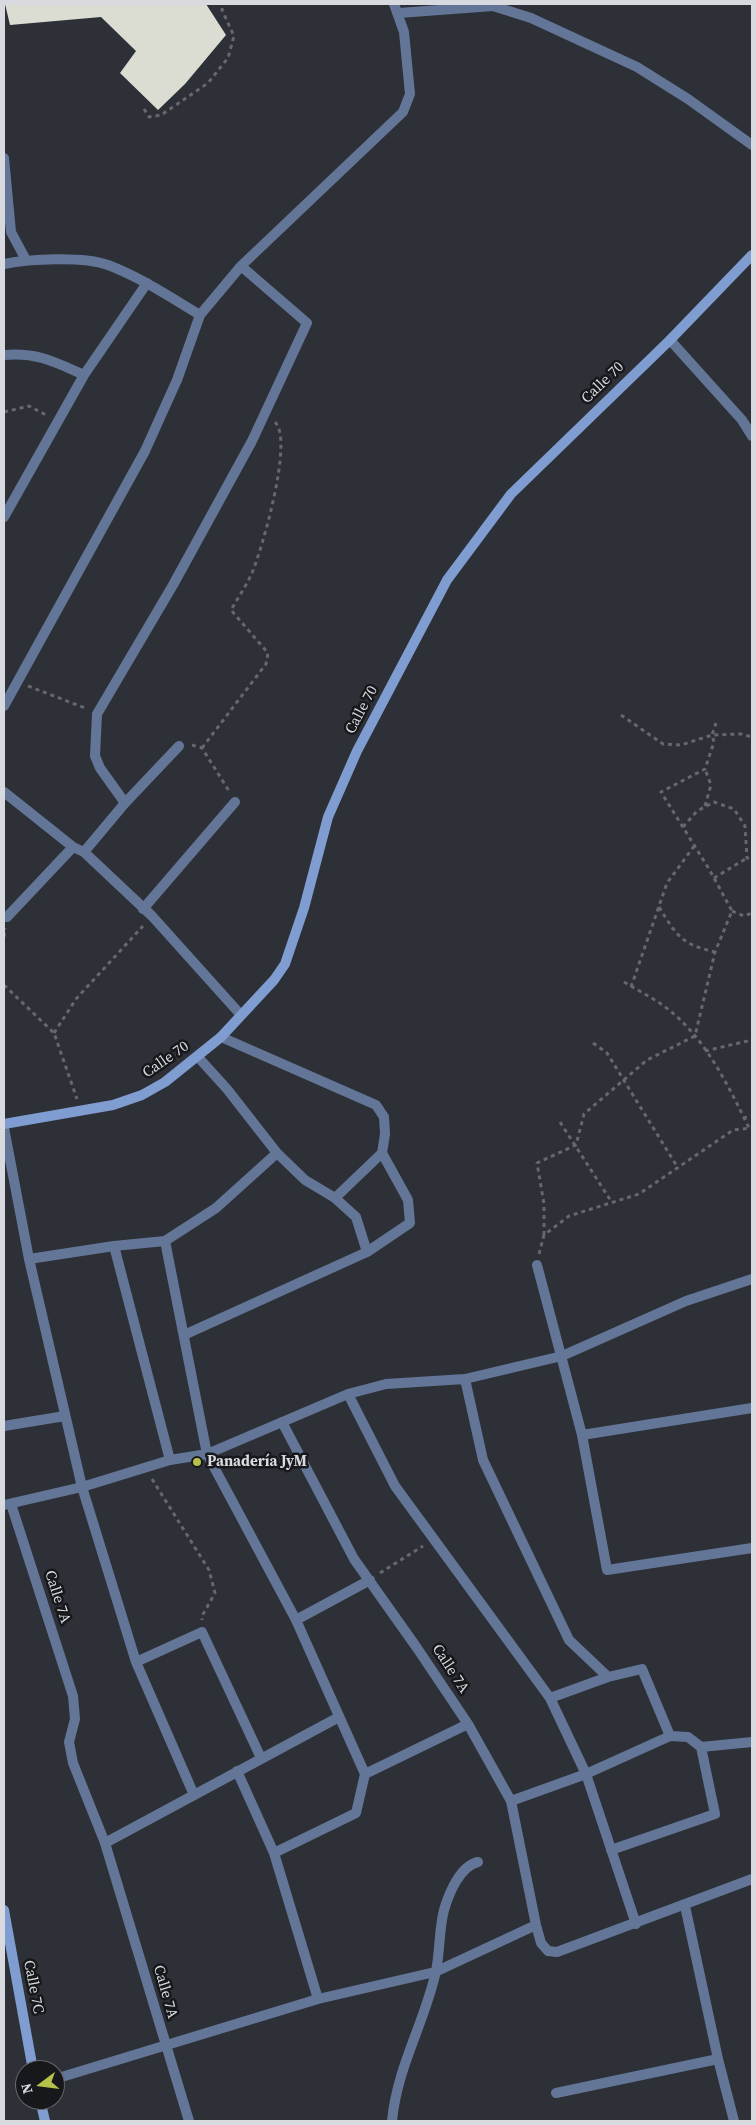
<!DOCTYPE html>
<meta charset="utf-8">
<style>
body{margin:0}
#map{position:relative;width:756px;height:2125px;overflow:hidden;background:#2d3037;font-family:"Source Serif 4",serif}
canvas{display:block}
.frame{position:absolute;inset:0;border:5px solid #d8dadf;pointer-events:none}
.north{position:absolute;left:15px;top:2060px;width:50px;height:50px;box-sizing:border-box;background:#17181b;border:1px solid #646669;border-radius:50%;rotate:255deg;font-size:14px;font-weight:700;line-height:20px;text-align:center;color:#d8dadf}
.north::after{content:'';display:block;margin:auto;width:18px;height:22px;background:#b6c148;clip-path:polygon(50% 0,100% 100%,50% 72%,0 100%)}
</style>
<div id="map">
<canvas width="756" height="2125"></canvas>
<div class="frame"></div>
<div class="north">N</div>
</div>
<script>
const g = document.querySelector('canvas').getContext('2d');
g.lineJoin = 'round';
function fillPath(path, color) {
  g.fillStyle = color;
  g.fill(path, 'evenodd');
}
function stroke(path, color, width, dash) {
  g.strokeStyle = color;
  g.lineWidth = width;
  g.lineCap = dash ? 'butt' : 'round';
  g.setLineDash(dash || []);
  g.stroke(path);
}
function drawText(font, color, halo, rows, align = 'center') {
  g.font = font + ' "Source Serif 4",serif';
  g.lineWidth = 5;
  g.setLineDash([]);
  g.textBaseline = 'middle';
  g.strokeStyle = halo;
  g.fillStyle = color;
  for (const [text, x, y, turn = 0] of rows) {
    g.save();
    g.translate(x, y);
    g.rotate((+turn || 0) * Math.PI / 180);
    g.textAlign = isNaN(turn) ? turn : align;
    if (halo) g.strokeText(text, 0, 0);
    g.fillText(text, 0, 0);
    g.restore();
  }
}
fillPath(new Path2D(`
 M5,4H206L226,35L185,84L158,110L120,73L136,51L101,17L10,25Z`), '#dbddd3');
stroke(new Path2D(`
 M144,109L149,117L161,115L208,83L228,58L234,36L222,10L223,4
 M4,412L29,406L48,416
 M28,686L85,708
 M621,715L663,744L681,745L712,735L741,734L752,737
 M192,745L202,748L229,791
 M202,748L266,664L268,653L231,610C238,598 246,586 252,573C262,549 294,440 275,422
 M705,806L711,785L705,769
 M683,827L697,811L714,802L734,809L745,826L747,858L752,859
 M714,878L747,858
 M659,907C677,936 681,944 715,952
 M732,911L744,916L752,913
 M4,937L5,928
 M624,982C636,989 649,996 661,1004C703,1033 727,1083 749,1128
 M4,985L54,1033L77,1099
 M631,987L667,883L695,845
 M54,1033L76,999L143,926
 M593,1043L607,1053L678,1168
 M705,1051L752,1040
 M743,1118L752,1116
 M560,1122L611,1201
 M544,1235V1204L537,1163L576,1145L584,1114L647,1060L695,1036L715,952L732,911L709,869L661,792L705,769L714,742L712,735L716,723
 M539,1254L544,1235L569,1216L639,1194L733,1130L752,1128
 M152,1479L209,1570L215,1593L202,1616V1620
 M380,1573L423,1546`), '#65686e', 3, [4, 4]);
stroke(new Path2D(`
 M399,13L493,6L531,18L637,67L688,99L752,145
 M4,158L11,232L26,260
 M4,264C29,259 83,256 108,265C140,277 170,297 200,315
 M670,340L742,420L752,436
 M4,355C37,352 55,362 84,375
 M4,517L84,375L147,283
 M4,706L145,451L177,380L200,315L241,266L403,112L410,94L404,32L394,4
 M4,792L73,847L84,852L152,916L240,1014
 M125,803L100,768L95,756L97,714L173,585L252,441L307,323L241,266
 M84,852L125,803L179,746
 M143,909L235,802
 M7,917L73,847
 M221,1037L376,1105L384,1117L385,1134L382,1153L335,1198
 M198,1057L227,1089L277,1153L305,1180L335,1198L356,1217L367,1252
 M4,1128L29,1259L82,1487L136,1662L194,1795
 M165,1241L207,1454L296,1620L365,1774L356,1813L274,1853
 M114,1246L170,1460
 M29,1259L114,1246L165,1241L216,1208L277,1153
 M537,1265L582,1435L607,1570L752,1548
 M184,1335L367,1252L410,1223L408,1200L382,1153
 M465,1379L483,1460L569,1640L608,1677
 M348,1394L395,1486L550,1698L586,1774L636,1924
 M282,1422L354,1559L417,1648L468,1724L511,1801L536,1925L541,1943L548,1951L557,1952L752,1879
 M4,1426L65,1416
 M582,1435L752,1408
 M11,1504L73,1696L75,1719L69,1742L73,1763L105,1843L189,2121
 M4,1505L82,1487L170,1460L207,1454L348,1394L386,1384L465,1379L562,1356L686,1301L752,1279
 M296,1620L370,1580
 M136,1662L202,1632L261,1758
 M550,1698L608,1677L642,1669L670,1736
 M237,1771L274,1853L318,1999
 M365,1774L468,1724
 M511,1801L586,1774L670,1736L688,1737L701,1747L752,1742
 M105,1843L339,1717
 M611,1850L715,1814L701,1747
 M685,1906L718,2059L734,2121
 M55,2079L318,1999L435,1972L536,1925
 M556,2093L718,2059
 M392,2121C397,2067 425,2022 436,1971C440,1951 439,1929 444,1910C449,1893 460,1866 478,1862`), '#647697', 10);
stroke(new Path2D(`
 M4,1124L113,1105L142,1095L165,1082L221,1037L274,980L285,964L304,908L328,817L357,751L447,580L511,494L670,340L752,255
 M4,1910L33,2070
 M40,2100L45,2121`), '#809dd1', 10);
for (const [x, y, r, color] of [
 [197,1462,5,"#b6c148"]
]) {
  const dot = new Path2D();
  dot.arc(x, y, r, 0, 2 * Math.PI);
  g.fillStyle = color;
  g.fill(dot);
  stroke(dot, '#17181b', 2);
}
drawText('15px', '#d8dadf', '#17181b', [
 ["Calle 70",603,383,-44],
 ["Calle 70",362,710,-62],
 ["Calle 70",166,1060,-35],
 ["Calle 7A",57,1597,72],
 ["Calle 7A",450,1669,57],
 ["Calle 7C",33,1987,79],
 ["Calle 7A",165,1992,74]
]);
drawText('bold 15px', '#d8dadf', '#17181b', [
 ["Panadería JyM",207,1462]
], 'left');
</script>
